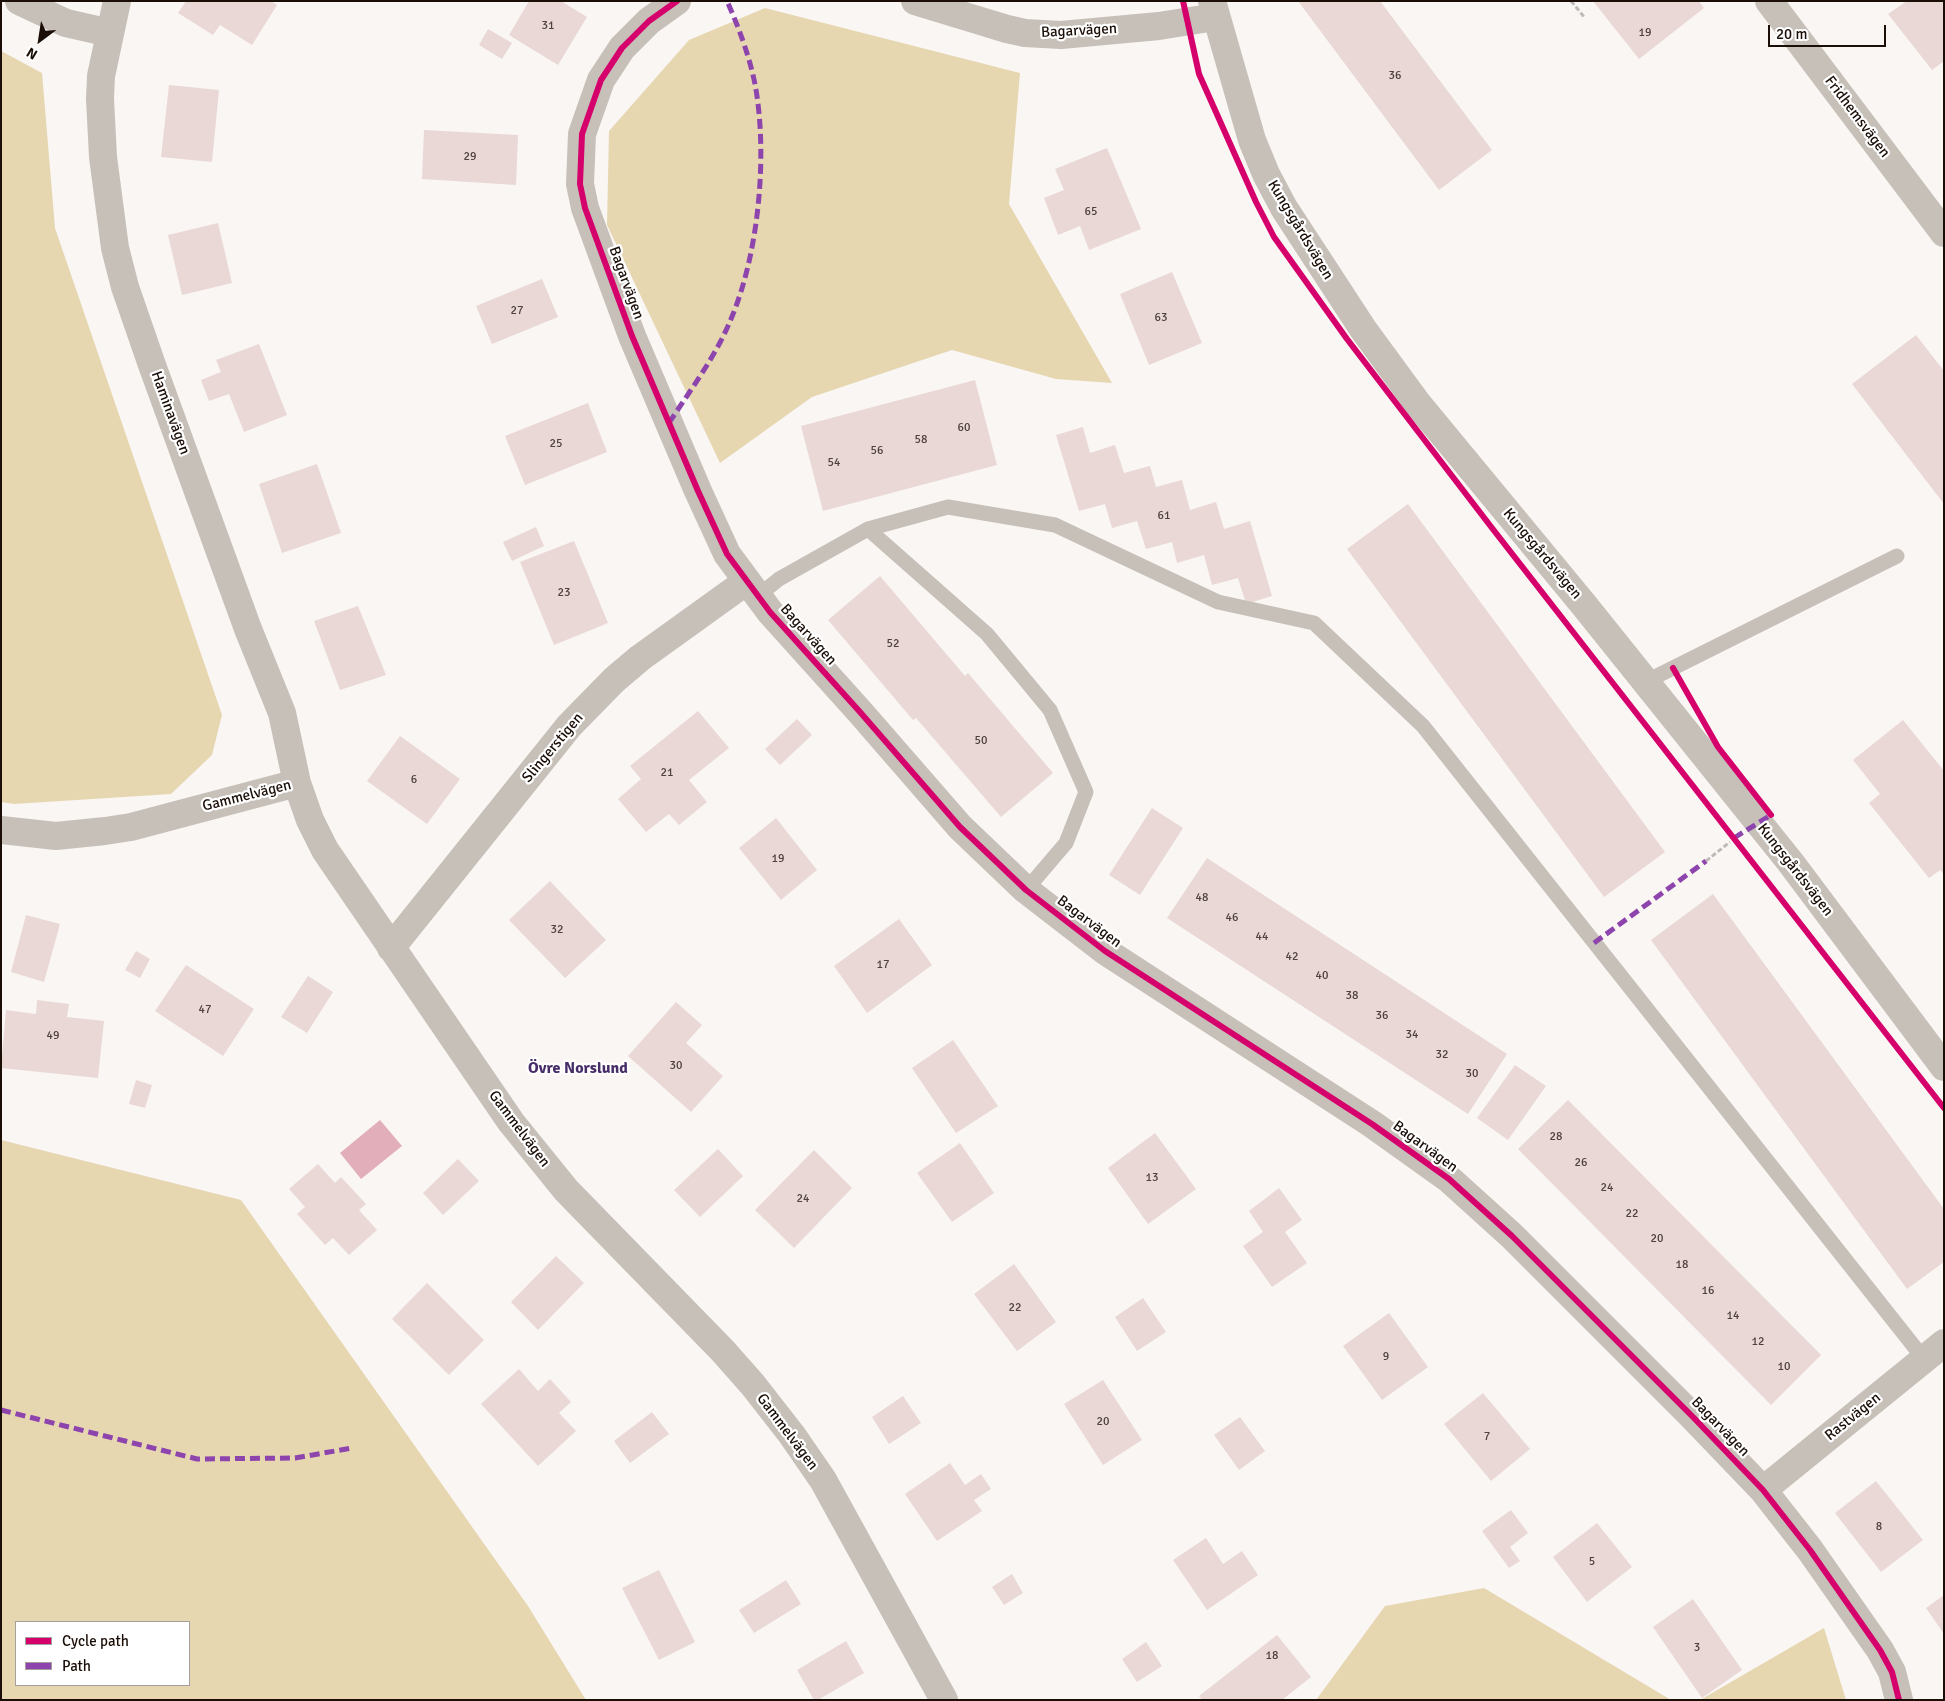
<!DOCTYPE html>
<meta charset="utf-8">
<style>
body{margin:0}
#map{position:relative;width:1945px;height:1701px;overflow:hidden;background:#faf6f4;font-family:Signika,sans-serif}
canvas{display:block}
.frame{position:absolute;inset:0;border:2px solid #1a0e07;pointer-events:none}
.legend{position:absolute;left:15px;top:1621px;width:175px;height:65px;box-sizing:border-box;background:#fff;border:1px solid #a39f9c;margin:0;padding:6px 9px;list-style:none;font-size:15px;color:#1a0e07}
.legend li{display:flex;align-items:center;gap:10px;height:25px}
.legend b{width:25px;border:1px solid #a39f9c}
.north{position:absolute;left:15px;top:15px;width:50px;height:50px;-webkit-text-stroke:4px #fff;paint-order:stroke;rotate:211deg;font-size:14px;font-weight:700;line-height:20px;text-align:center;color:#1a0e07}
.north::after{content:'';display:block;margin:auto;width:18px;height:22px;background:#1a0e07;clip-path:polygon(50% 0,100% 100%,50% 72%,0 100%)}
.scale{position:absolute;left:1768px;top:25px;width:118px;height:22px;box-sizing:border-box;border:2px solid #1a0e07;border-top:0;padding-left:6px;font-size:15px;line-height:18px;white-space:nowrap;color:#1a0e07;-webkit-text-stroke:4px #fff;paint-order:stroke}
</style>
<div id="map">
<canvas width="1945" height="1701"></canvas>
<div class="frame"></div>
<ul class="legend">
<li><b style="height:6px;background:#d6006c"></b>Cycle path</li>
<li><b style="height:6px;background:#8e44ad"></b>Path</li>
</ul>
<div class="north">N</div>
<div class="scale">20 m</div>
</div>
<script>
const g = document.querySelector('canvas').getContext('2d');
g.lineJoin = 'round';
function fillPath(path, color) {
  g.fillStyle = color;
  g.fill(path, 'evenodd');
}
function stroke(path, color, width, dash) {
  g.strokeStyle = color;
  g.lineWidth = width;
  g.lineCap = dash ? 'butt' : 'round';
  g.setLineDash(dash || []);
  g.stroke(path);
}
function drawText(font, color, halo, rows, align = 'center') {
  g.font = font + ' Signika,sans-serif';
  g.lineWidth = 4.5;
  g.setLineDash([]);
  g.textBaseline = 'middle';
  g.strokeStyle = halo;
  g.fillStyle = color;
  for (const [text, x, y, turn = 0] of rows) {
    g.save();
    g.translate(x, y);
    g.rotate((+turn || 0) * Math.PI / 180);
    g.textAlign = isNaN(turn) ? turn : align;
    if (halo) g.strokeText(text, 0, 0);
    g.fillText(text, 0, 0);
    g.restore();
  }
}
fillPath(new Path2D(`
 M765,8L1020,73L1009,204L1112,383L1056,379L952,350L812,397L720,463L607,225L609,131L689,40Z
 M1,51L42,73L55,228L222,715L212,755L171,794L14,804L1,802Z
 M1,1140L241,1200L528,1606L586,1700H1ZM16,1622H189V1685H16Z
 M1484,1588L1671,1700H1316L1385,1606Z
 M1824,1628L1846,1700H1700Z`), '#e6d7b1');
fillPath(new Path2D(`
 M380,1120L402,1146L361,1179L340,1153Z`), '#e2aeb9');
fillPath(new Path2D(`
 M186,1H271L277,5L252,45L220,25L213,35L178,13Z
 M529,1H561L587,17L558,65L509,35Z
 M1298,1H1380L1492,150L1439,190Z
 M1593,1H1699L1704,8L1639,59Z
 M1907,1H1944V61L1932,70L1888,14Z
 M488,29L512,43L502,59L479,45Z
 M169,85L219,90L212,162L161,157Z
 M424,130L518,135L516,185L422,179Z
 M1107,148L1141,229L1089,250L1080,226L1058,235L1044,198L1064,190L1055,169Z
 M218,223L232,283L182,295L168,235Z
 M1172,272L1202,343L1149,365L1120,294Z
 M542,279L558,317L492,344L476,306Z
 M1916,335L1944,371V504L1852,384Z
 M259,344L287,415L244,432L229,394L209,401L201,380L221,372L216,360Z
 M975,380L997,465L823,511L801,426Z
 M588,403L607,452L525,485L505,436Z
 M1083,427L1090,453L1115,445L1124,473L1150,466L1156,487L1182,480L1190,510L1216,502L1224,529L1250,521L1272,596L1246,604L1238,578L1212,585L1204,555L1177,563L1172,542L1146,549L1137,521L1112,528L1105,504L1079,511L1056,435Z
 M317,464L341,533L282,553L259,484Z
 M1408,504L1665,852L1604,897L1347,549Z
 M536,527L544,546L512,561L503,542Z
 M574,541L608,623L554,645L520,562Z
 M880,576L965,676L968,673L1053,773L1001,817L916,718L913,720L828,620Z
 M358,606L386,675L340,690L314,621Z
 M698,711L729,748L689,780L707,802L679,825L669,814L646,832L618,799L641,779L630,766Z
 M797,719L812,735L780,765L765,749Z
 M1903,720L1944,771V874L1940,870L1929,878L1869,803L1880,794L1853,760Z
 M400,736L460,779L427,824L367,781Z
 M1152,808L1183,828L1140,895L1109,875Z
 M776,818L817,870L781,900L739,848Z
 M1207,858L1507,1054L1468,1114L1167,918Z
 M550,881L606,940L565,978L509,920Z
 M1713,894L1944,1209V1262L1907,1289L1651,940Z
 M26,915L60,924L44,982L11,972Z
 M899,919L932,965L867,1013L834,966Z
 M136,951L150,959L140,978L125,970Z
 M186,965L254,1009L223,1056L155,1011Z
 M308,976L333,992L307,1033L281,1017Z
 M37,1000L69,1004L67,1017L104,1021L98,1078L1,1068L6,1010L36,1014Z
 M676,1002L702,1025L686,1043L723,1076L691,1112L628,1056Z
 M953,1040L998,1106L956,1133L912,1068Z
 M1515,1065L1546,1086L1508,1140L1477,1118Z
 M136,1080L152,1085L145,1108L129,1104Z
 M1568,1100L1821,1355L1771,1405L1518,1149Z
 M1155,1133L1196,1189L1148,1224L1108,1168Z
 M960,1143L994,1193L952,1222L917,1173Z
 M718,1149L743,1176L700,1217L674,1190Z
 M814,1150L852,1188L794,1248L755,1210Z
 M458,1159L479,1181L443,1215L423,1193Z
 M318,1164L335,1183L341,1177L366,1204L359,1210L377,1230L349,1255L333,1238L325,1245L297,1214L305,1207L289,1189Z
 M1279,1188L1302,1220L1285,1232L1307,1263L1272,1287L1243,1246L1263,1232L1249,1211Z
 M556,1256L584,1283L538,1330L511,1302Z
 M1014,1264L1056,1322L1017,1351L974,1294Z
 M427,1283L484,1340L449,1375L392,1319Z
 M1143,1298L1166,1332L1137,1351L1115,1317Z
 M1389,1313L1428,1367L1382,1400L1343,1346Z
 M519,1369L538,1391L550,1379L571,1402L559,1413L576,1431L538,1466L481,1404Z
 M1103,1380L1142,1440L1103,1465L1064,1404Z
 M1483,1393L1530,1449L1491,1481L1444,1424Z
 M903,1396L921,1423L889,1444L872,1417Z
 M652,1412L669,1434L630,1463L614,1441Z
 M1240,1417L1265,1451L1239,1470L1214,1435Z
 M950,1463L965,1485L981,1474L991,1489L974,1500L982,1511L937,1541L905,1494Z
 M1876,1481L1923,1540L1881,1572L1835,1513Z
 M1511,1510L1528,1533L1510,1547L1520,1561L1509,1568L1482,1531Z
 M1597,1523L1632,1567L1587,1602L1553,1557Z
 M1206,1538L1223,1564L1242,1551L1258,1575L1207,1610L1173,1560Z
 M659,1570L695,1642L659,1660L622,1588Z
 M1012,1574L1023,1593L1004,1605L992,1587Z
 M786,1580L801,1604L754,1633L739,1610Z
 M1944,1595V1634L1926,1608Z
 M1693,1599L1742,1670L1702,1698L1653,1627Z
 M1277,1635L1311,1677L1282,1700H1202L1199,1696Z
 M846,1641L864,1673L818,1700H814L797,1670Z
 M1146,1642L1162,1666L1137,1682L1122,1659Z`), '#e9d8d6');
stroke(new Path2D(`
 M1571,1L1585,18
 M1706,861L1730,842`), '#c0bab6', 3, [5, 2.5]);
stroke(new Path2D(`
 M868,529L987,634L1050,710L1086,792L1066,843L1026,890
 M758,596L779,579L868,529L948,507L1055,525L1218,602L1314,623L1423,726L1924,1359
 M1645,682L1897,556`), '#c7c0b9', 15);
stroke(new Path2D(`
 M19,1L66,23L110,33
 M117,1L101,76L100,99L103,157L115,248L125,287L152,365L248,629L282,713L297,783L310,820L325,850L511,1122L566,1190L723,1351L753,1385L792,1435L823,1480L944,1700
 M677,1L649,21L622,48L601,80L582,134L580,184L585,208L632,336L698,491L727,554L747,581L770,612L860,712L960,827L1026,890L1105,951L1372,1124L1449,1179L1512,1236L1692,1416L1763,1490L1810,1550L1880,1650L1892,1672L1899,1700
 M915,1L1007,29L1025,33L1061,35L1159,26L1215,17
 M1212,1L1252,140L1266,174L1284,208L1363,329L1418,404L1584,605L1791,863L1944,1067
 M1769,1L1944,233
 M1,830L56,836L105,831L131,827L297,783
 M391,948L569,726L614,680L640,658L747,581
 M1763,1490L1944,1343`), '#c7c0b9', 28);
stroke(new Path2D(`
 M669,423C691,389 716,356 731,319C759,253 768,154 755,84C749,55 739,28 727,1
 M1734,838L1771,815
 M1594,943L1706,861
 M1,1410L197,1459L295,1458L352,1448`), '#8e44ad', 5, [10, 5]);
stroke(new Path2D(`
 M677,1L649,21L622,48L601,80L582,134L580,184L585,208L632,336L698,491L727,554L747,581L770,612L860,712L960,827L1026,890L1105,951L1372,1124L1449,1179L1512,1236L1692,1416L1763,1490L1810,1550L1880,1650L1892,1672L1899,1700
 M1183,1L1199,74L1256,202L1274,237L1347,339L1492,528L1944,1108
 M1673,668L1718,747L1771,815`), '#d6006c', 6);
drawText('12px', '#4e403b', null, [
 ["31",548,26],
 ["19",1645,33],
 ["36",1395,76],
 ["29",470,157],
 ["65",1091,212],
 ["27",517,311],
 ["63",1161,318],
 ["60",964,428],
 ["58",921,440],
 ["25",556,444],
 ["56",877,451],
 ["54",834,463],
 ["61",1164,516],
 ["23",564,593],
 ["52",893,644],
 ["50",981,741],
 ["21",667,773],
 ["6",414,780],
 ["19",778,859],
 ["48",1202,898],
 ["46",1232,918],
 ["32",557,930],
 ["44",1262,937],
 ["42",1292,957],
 ["17",883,965],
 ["40",1322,976],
 ["38",1352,996],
 ["47",205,1010],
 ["36",1382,1016],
 ["34",1412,1035],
 ["49",53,1036],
 ["32",1442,1055],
 ["30",676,1066],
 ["30",1472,1074],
 ["28",1556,1137],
 ["26",1581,1163],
 ["13",1152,1178],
 ["24",1607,1188],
 ["24",803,1199],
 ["22",1632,1214],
 ["20",1657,1239],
 ["18",1682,1265],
 ["16",1708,1291],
 ["22",1015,1308],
 ["14",1733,1316],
 ["12",1758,1342],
 ["9",1386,1357],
 ["10",1784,1367],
 ["20",1103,1422],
 ["7",1487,1437],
 ["8",1879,1527],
 ["5",1592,1562],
 ["3",1697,1648],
 ["18",1272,1656]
]);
drawText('15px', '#1a0e07', '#fff', [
 ["Bagarvägen",1079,31,-3],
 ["Fridhemsvägen",1857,117,53],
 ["Kungsgårdsvägen",1300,230,59],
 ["Bagarvägen",626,283,70],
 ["Haminavägen",170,413,70],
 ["Kungsgårdsvägen",1542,554,50],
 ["Bagarvägen",808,635,48],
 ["Slingerstigen",553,748,-50],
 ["Gammelvägen",247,796,-14],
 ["Kungsgårdsvägen",1795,870,52],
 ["Bagarvägen",1089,922,37],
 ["Gammelvägen",519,1129,53],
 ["Bagarvägen",1425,1147,36],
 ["Rastvägen",1853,1417,-39],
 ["Bagarvägen",1720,1427,46],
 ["Gammelvägen",787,1432,53]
]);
drawText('bold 16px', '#472e69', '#fff', [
 ["Övre Norslund",578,1069]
]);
</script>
